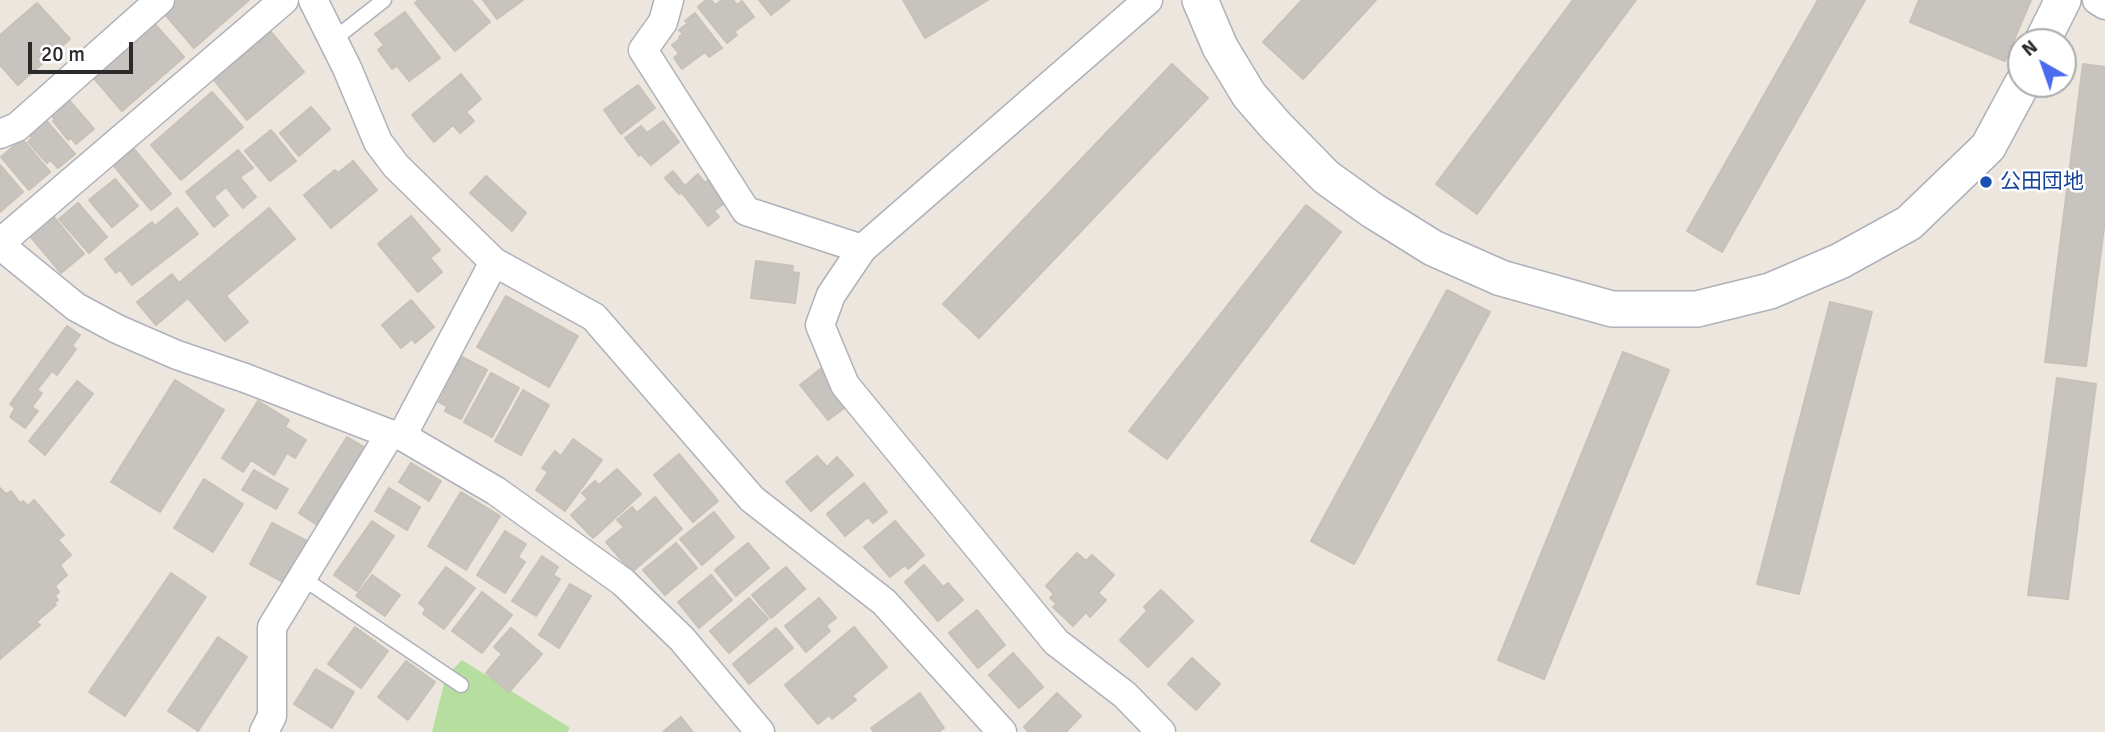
<!DOCTYPE html>
<meta charset="utf-8">
<style>
body{margin:0}
#map{position:relative;width:2105px;height:732px;overflow:hidden;background:#ece6de;font-family:Signika,sans-serif}
canvas{display:block}
.north{position:absolute;left:2007px;top:28px;width:70px;height:70px;box-sizing:border-box;background:#fff;border:2px solid #aaa;border-radius:50%;rotate:320deg;font-size:19px;font-weight:700;line-height:28px;text-align:center;color:#2b2b2b}
.north::after{content:'';display:block;margin:auto;width:24px;height:32px;background:#4a6bed;clip-path:polygon(50% 0,100% 100%,50% 72%,0 100%)}
.scale{position:absolute;left:28px;top:42px;width:105px;height:32px;box-sizing:border-box;border:4px solid #2b2b2b;border-top:0;padding-left:9px;font-size:21px;line-height:24px;white-space:nowrap;color:#2b2b2b;-webkit-text-stroke:5px #fff;paint-order:stroke}
</style>
<div id="map">
<canvas width="2105" height="732"></canvas>
<div class="north">N</div>
<div class="scale">20 m</div>
</div>
<script>
const g = document.querySelector('canvas').getContext('2d');
g.lineJoin = 'round';
function fillPath(path, color) {
  g.fillStyle = color;
  g.fill(path, 'evenodd');
}
function stroke(path, color, width, dash) {
  g.strokeStyle = color;
  g.lineWidth = width;
  g.lineCap = dash ? 'butt' : 'round';
  g.setLineDash(dash || []);
  g.stroke(path);
}
function drawText(font, color, halo, rows, align = 'center') {
  g.font = font + ' Signika,"Noto Sans JP",sans-serif';
  g.lineWidth = 5;
  g.setLineDash([]);
  g.textBaseline = 'middle';
  g.strokeStyle = halo;
  g.fillStyle = color;
  for (const [text, x, y, turn = 0] of rows) {
    g.save();
    g.translate(x, y);
    g.rotate((+turn || 0) * Math.PI / 180);
    g.textAlign = isNaN(turn) ? turn : align;
    if (halo) g.strokeText(text, 0, 0);
    g.fillText(text, 0, 0);
    g.restore();
  }
}
fillPath(new Path2D(`
 M462,660L570,728L567,732H432L446,676Z`), '#b5de9f');
const building = new Path2D(`
 M178,0H249L194,48L163,12Z
 M418,0H471L490,22L455,51L415,3Z
 M483,0H523L497,19Z
 M706,0H711L715,5L722,0H733L737,5L742,1L754,17L734,32L737,35L727,43L698,7Z
 M759,0H790L771,15Z
 M903,0H988L925,38Z
 M1302,0H1376L1303,79L1263,42Z
 M1573,0H1636L1477,214L1436,184Z
 M1818,0H1865L1722,252L1687,231Z
 M1919,0H2031L2005,61L1910,22Z
 M37,3L70,39L18,85L0,65V35Z
 M405,12L440,58L409,81L397,66L392,69L378,50L384,45L375,34Z
 M695,13L722,48L709,57L705,52L682,69L674,58L679,53L672,45L680,39L679,37L683,34L679,30L688,23L685,21Z
 M153,22L184,57L122,111L92,76Z
 M271,32L304,72L247,120L214,80Z
 M1172,64L1208,98L979,338L943,304Z
 M2083,64L2105,67V220L2086,366L2045,362Z
 M461,74L481,99L466,112L474,121L460,133L453,125L434,142L412,115Z
 M638,85L655,108L621,134L604,110Z
 M212,92L243,127L181,180L151,145Z
 M68,99L94,129L76,144L71,138L68,140L53,121L55,119L50,114Z
 M311,107L330,129L299,156L280,133Z
 M45,119L75,154L58,168L50,160L47,163L28,142L32,138L28,133Z
 M663,121L679,142L651,165L641,154L639,156L625,138L641,126L647,133Z
 M271,130L296,161L270,181L245,151Z
 M22,139L50,172L29,190L1,157Z
 M134,149L171,194L151,210L114,166Z
 M238,150L253,168L240,177L256,197L243,208L226,187L214,197L228,215L214,227L186,192Z
 M353,161L377,190L331,228L304,195L335,170L338,173Z
 M0,165L23,192L0,212Z
 M673,171L685,186L698,174L705,183L709,179L727,201L714,211L719,217L708,226L682,193L679,194L665,178Z
 M486,176L526,213L512,231L470,193Z
 M115,179L138,206L112,227L89,200Z
 M78,203L107,237L89,253L59,219Z
 M1306,205L1341,232L1167,459L1129,431Z
 M177,208L198,234L132,285L120,270L116,273L105,259L152,222L155,226Z
 M269,208L295,239L226,296L248,322L225,341L188,298L156,325L137,302L172,274L179,283Z
 M53,216L84,254L61,273L30,236Z
 M411,216L440,250L430,258L442,272L418,292L378,244Z
 M756,261L793,266L792,272L799,273L795,303L751,298Z
 M1447,290L1490,312L1354,564L1311,541Z
 M506,296L578,336L549,387L477,347Z
 M411,300L434,327L415,343L412,339L401,348L382,325Z
 M1830,302L1872,312L1799,594L1757,584Z
 M67,326L80,335L72,346L76,349L57,375L52,371L37,390L42,393L32,407L38,411L25,428L10,417L15,408L10,404Z
 M1623,352L1669,370L1544,679L1498,660Z
 M462,357L487,370L461,419L445,411L447,406L439,402Z
 M823,367L851,403L828,420L800,385Z
 M491,373L519,388L492,437L464,422Z
 M2057,378L2096,384L2068,599L2028,595Z
 M175,380L224,410L160,512L111,482Z
 M77,381L93,394L45,455L29,441Z
 M523,390L549,405L521,455L495,441Z
 M258,401L289,420L285,427L306,440L295,458L287,453L274,475L251,460L243,472L222,458Z
 M347,437L366,448L317,525L299,513Z
 M573,439L602,460L565,511L536,490L548,472L542,468L555,451L561,456Z
 M679,454L718,501L693,522L654,475Z
 M817,456L827,467L837,457L853,475L811,511L786,482Z
 M411,463L441,481L429,501L399,482Z
 M617,469L641,494L593,538L571,515L588,499L582,493L595,481L599,485Z
 M254,470L288,489L276,509L242,490Z
 M204,479L243,504L213,552L174,528Z
 M864,483L887,512L873,523L868,517L845,536L827,514Z
 M0,488L6,494L11,491L20,503L23,501L28,506L34,500L64,535L58,540L71,555L60,565L67,575L55,586L59,592L55,596L58,600L54,603L56,605L36,622L40,625L0,659Z
 M389,488L420,507L407,530L375,511Z
 M461,492L500,516L466,570L428,546Z
 M655,497L682,529L632,572L606,542L624,527L617,520L632,507L637,513Z
 M714,512L734,537L702,565L680,539Z
 M372,521L394,536L357,591L334,575Z
 M895,521L924,555L908,569L905,565L890,577L864,547Z
 M272,523L307,541L285,583L250,564Z
 M505,531L526,544L518,557L525,562L505,593L477,575Z
 M676,543L697,568L665,595L643,570Z
 M748,543L769,568L736,596L715,570Z
 M1077,553L1086,561L1092,555L1114,575L1098,593L1106,600L1090,617L1086,612L1073,626L1053,607L1057,604L1050,598L1054,594L1046,586Z
 M542,556L558,567L553,575L560,579L536,616L512,601Z
 M924,565L943,587L948,583L963,600L938,621L905,582Z
 M446,567L475,588L444,629L423,614L426,609L419,603Z
 M786,567L805,589L771,618L752,595Z
 M171,573L206,597L125,716L89,692Z
 M372,575L400,595L385,616L356,596Z
 M711,575L732,600L699,628L678,602Z
 M570,584L591,596L559,648L539,635Z
 M1161,590L1193,621L1148,667L1120,640L1147,611L1144,607Z
 M482,592L512,615L482,653L452,631Z
 M749,598L768,619L729,653L710,631Z
 M819,598L836,618L826,626L830,631L806,652L785,626Z
 M977,610L1005,645L978,668L949,633Z
 M355,627L388,651L361,688L328,664Z
 M854,627L887,667L852,696L856,700L832,719L829,715L818,724L785,685Z
 M511,628L542,654L509,692L486,673L502,654L494,647Z
 M776,628L793,648L749,684L733,664Z
 M218,637L247,657L198,731L168,711Z
 M1013,653L1043,687L1019,708L989,675Z
 M1192,658L1220,684L1196,710L1168,684Z
 M406,661L435,682L408,720L378,697Z
 M316,669L354,692L332,728L294,704Z
 M920,693L944,728L938,732H874L871,728Z
 M1057,693L1081,716L1066,732H1029L1024,727Z
 M681,717L693,732H663Z`);
fillPath(building, '#c7c3be');
stroke(building, '#c7c1b8', 2);
const service = new Path2D(`
 M333,40L384,0
 M304,579L461,685`);
const minor = new Path2D(`
 M313,0L347,68L378,142L396,166L494,262L594,317L752,499L884,602L1002,732
 M669,0L663,22L643,50L746,211L862,249
 M1148,0L862,249L831,295L820,325L845,385L1056,642L1125,695L1161,732
 M2097,0L2105,5
 M0,134L17,127L160,0
 M0,243L284,0
 M0,245L76,307L117,329L177,355L245,378L390,434L402,436L496,491L623,582L682,639L760,732
 M402,436L494,262
 M264,732L272,716V627L390,434`);
const tertiary = new Path2D(`
 M1200,0L1220,47L1249,95L1276,126L1326,177L1372,210L1433,248L1501,278L1612,309H1697L1770,291L1840,261L1909,223L1988,147L2022,84
 M2042,42L2063,0`);
stroke(service, '#afb1ba', 17);
stroke(minor, '#afb1ba', 31);
stroke(tertiary, '#afb1ba', 38);
stroke(service, '#fff', 14);
stroke(minor, '#fff', 28);
stroke(tertiary, '#fff', 35);
for (const [x, y, r, color] of [
 [1986,182,7,"#1a4fb4"]
]) {
  const dot = new Path2D();
  dot.arc(x, y, r, 0, 2 * Math.PI);
  g.fillStyle = color;
  g.fill(dot);
  stroke(dot, '#fff', 2.5);
}
drawText('21px', '#164399', '#fff', [
 ["公田団地",2000,182]
], 'left');
</script>
